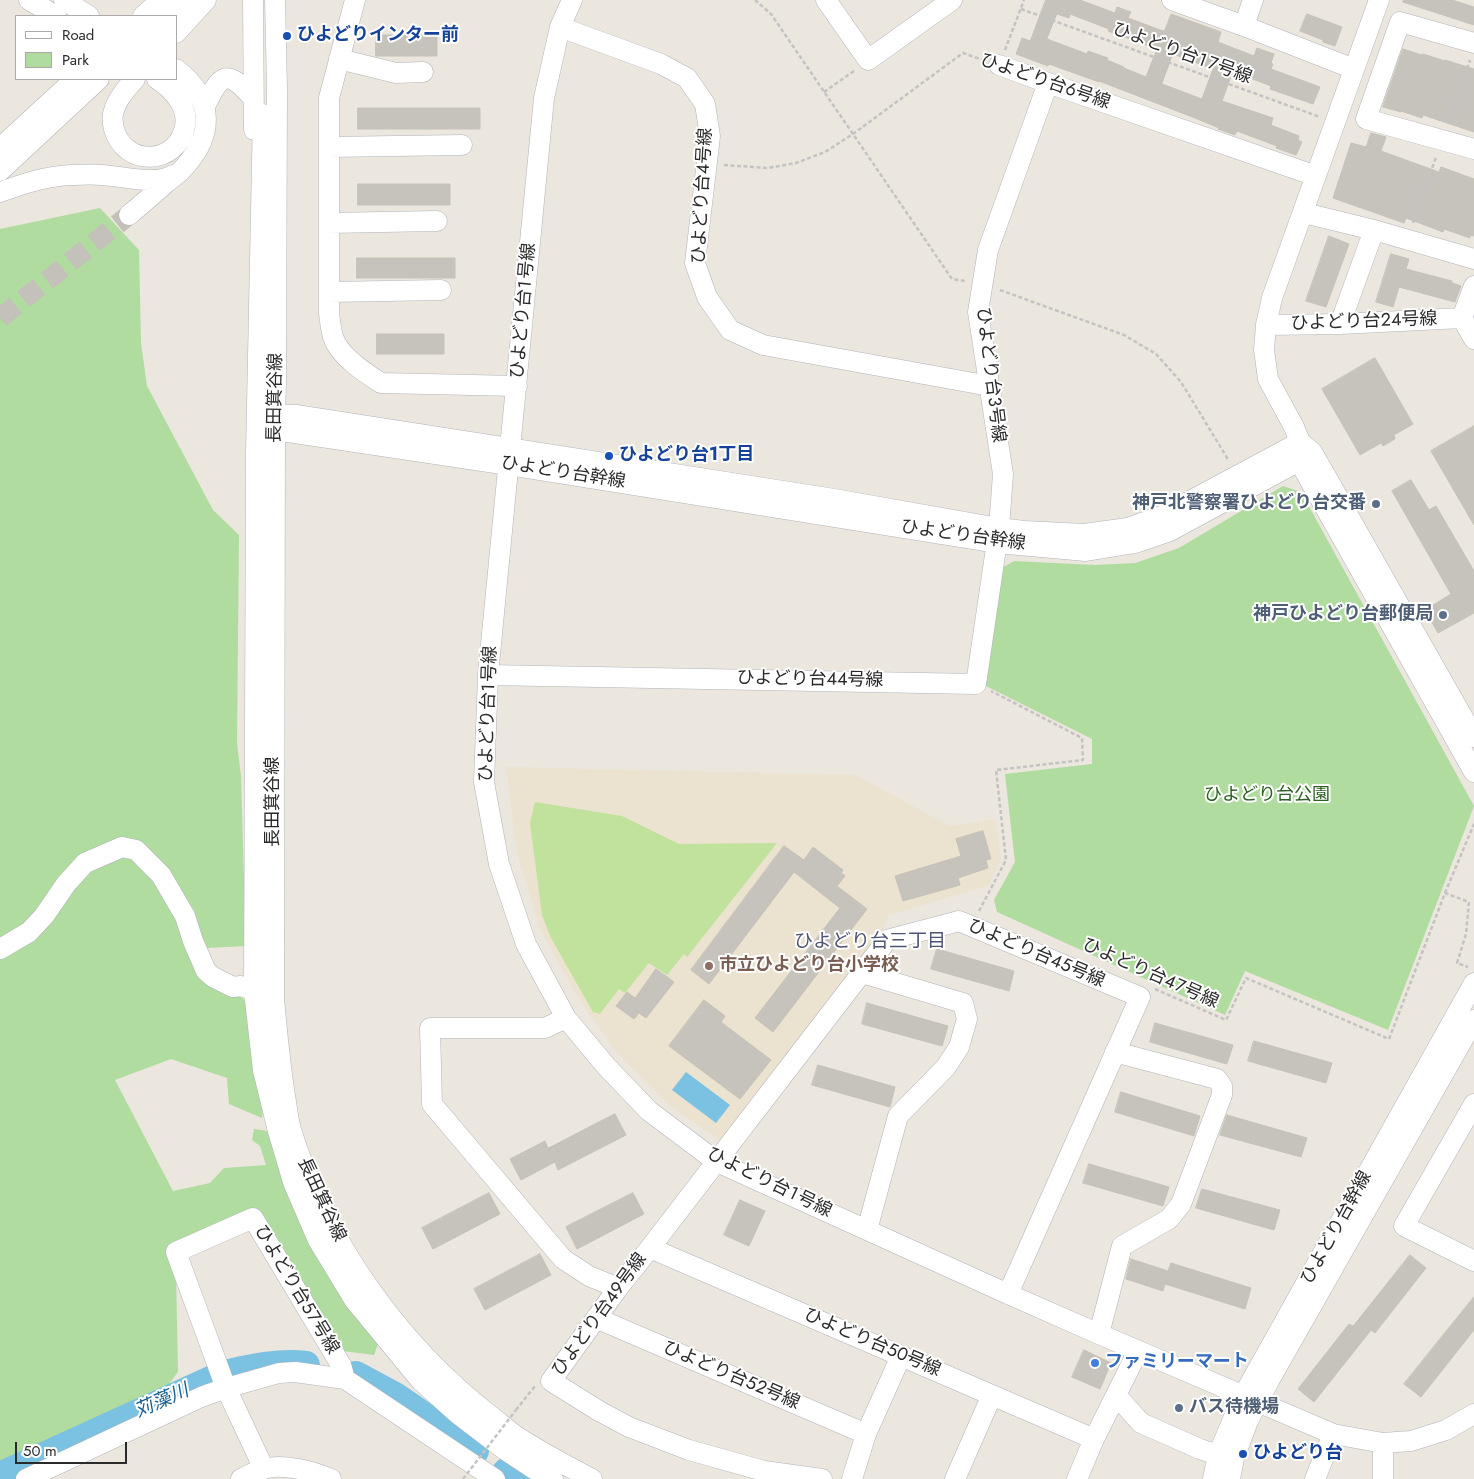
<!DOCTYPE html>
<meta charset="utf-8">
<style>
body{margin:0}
#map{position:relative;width:1474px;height:1479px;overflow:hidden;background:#ebe6de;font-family:Jost,sans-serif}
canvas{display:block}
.legend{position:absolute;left:15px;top:15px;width:162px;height:65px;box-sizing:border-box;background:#fff;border:1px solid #aaa;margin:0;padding:6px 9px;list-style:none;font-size:15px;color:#2a2a2a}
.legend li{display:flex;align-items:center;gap:10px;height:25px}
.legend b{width:25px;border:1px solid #aaa}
.scale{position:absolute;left:15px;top:1442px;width:112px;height:22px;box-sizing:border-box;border:2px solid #2a2a2a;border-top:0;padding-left:6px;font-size:15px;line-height:18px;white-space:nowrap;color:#2a2a2a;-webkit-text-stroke:4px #fff;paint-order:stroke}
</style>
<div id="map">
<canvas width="1474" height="1479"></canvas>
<ul class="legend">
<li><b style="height:6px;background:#fff"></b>Road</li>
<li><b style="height:14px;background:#b0dc9f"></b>Park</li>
</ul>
<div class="scale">50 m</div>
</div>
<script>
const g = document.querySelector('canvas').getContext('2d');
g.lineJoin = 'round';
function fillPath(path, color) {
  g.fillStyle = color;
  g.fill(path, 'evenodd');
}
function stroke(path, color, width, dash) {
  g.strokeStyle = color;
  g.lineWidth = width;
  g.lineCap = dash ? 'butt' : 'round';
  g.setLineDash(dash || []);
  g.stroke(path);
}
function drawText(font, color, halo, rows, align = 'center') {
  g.font = font + ' Jost,"Noto Sans JP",sans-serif';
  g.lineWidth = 4;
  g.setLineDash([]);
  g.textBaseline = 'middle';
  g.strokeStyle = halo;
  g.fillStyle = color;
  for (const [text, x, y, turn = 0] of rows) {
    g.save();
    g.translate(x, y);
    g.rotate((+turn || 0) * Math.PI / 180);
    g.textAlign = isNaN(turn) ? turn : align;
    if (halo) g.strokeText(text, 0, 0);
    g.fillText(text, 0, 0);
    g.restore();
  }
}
fillPath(new Path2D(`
 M506,767L855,775L950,826L996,819L1001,859L988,886L888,915L881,936L722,1142L668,1104L617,1053L577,996L542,933L517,854Z`), '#ebe3cf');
fillPath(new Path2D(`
 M100,208L139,250L141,343L147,386L213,510L239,535L237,743L241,776L246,946L207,948L213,968L245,1001L264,1100L262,1118L229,1104L227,1078L171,1059L115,1080L173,1191L210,1183L224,1168L266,1165L260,1146L252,1140L254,1129L267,1131L287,1188L379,1341L374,1355L343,1351L252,1212L173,1244L176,1271L178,1372L165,1389L130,1412L0,1479V229Z
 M1283,486L1301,492L1474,806L1388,1030L1245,971L1225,1015L997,912L994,900L1015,862L1005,774L1092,764V739L984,685L1002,568L1014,561L1095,565L1135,563L1179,548Z`), '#b0dc9f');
fillPath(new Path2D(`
 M535,802L622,816L679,844L777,843L687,957L684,954L667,975L649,963L625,993L619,989L600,1014L593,1012L551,938L542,915L530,823Z`), '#c0e29c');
fillPath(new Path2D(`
 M686,1072L730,1105L716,1123L672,1090Z`), '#7bc1e2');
stroke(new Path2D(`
 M229,1373C254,1367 280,1362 306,1365
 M356,1375L395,1396L475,1451
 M506,1472L517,1479
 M0,1476L215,1378`), '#7bc1e2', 28);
const building = new Path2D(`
 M1046,0H1080L1115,13L1117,7L1131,12L1128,18L1163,31L1165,30L1171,14L1221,32L1218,42L1254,56L1257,48L1274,54L1271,63L1273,64L1271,69L1320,87L1313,104L1270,89L1271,86L1237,73L1236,77L1231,76L1222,101L1273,118L1271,125L1299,136L1298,140L1302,142L1296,155L1276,148L1277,146L1237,131L1235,135L1218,129L1219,128L1195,118L1099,81V82L1049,64L1048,66L1016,54L1022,38L1030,41ZM1057,14L1069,18L1070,14L1109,29L1108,31L1157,49L1146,77L1124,68V67L1107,60L1108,58L1088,51L1087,54L1047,39ZM1173,54L1213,69L1202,99L1162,84Z
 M1404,0H1452L1474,7V25L1403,2Z
 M1307,14L1342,27L1335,46L1323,42V40L1300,31Z
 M376,35H437V56H376Z
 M1403,49L1422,55L1423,54L1445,61V60L1474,69V132L1423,115L1422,118L1401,111V112L1383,107Z
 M358,108H480V129H358Z
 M1371,133L1386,137L1381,151L1439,172L1441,167L1474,179V236L1470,235V238L1444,229L1443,232L1406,218L1404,223L1333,198L1351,143L1366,147Z
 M358,184H450V205H358Z
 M1329,236L1349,244L1326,307L1306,301Z
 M1391,254L1409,259L1406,269L1452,281V283L1461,286L1455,302L1399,287L1393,307L1376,302Z
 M357,258H455V278H357Z
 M377,334H444V354H377Z
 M1375,358L1413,424L1394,435L1395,439L1383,446L1381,443L1360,455L1322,389Z
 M1474,426V525L1431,451Z
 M1411,480L1429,510L1436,506L1474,571V613L1438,633L1425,610L1451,594L1392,491Z
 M983,831L991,859L986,860L988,868L958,878L960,885L903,901L895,876L961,856L956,839Z
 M784,846L804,860L813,847L843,870L841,873L845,876L837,886L867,909L773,1032L755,1018L840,908L794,872L709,984L691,970Z
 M937,949L1014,971L1009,991L931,969Z
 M656,969L674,982L646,1018L639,1013L634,1019L616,1006L627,992L635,998Z
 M704,1000L725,1016L721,1022L771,1060L740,1099L669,1046Z
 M867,1003L948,1026L942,1046L862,1024Z
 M1155,1023L1233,1045L1227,1064L1150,1042Z
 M1254,1041L1332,1063L1326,1083L1248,1061Z
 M818,1065L895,1087L890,1107L812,1085Z
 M1121,1092L1200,1116L1194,1136L1115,1112Z
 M615,1114L626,1135L558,1170L555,1162L521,1180L510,1159L545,1141L548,1148Z
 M1227,1115L1307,1138L1301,1157L1220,1135Z
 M1089,1164L1169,1187L1163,1206L1083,1183Z
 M1202,1189L1280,1210L1274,1230L1196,1208Z
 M489,1193L500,1214L433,1249L422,1228Z
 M633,1193L644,1214L577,1249L566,1227Z
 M740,1200L765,1211L749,1246L724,1235Z
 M540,1254L551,1275L485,1310L474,1289Z
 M1410,1255L1426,1268L1375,1333L1371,1330L1314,1402L1298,1389L1349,1324L1353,1326Z
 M1131,1259L1168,1271L1171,1263L1251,1288L1245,1309L1165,1284L1163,1291L1126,1279Z
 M1474,1297V1330L1421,1397L1404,1384Z
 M1084,1350L1111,1363L1100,1389L1072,1377Z`);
fillPath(building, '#c6c3bd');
stroke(building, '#c6c2b7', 1);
stroke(new Path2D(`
 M0,318L129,215`), '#c4c0ba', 20, [20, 10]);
const minor = new Path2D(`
 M29,0L56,16
 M64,0L89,16
 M253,0L254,130
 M275,0L277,88L276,383L275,415L274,999C277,1031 280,1064 285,1096C287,1107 288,1119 291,1130C326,1243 399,1345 492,1417C501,1424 510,1432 519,1438C543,1453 567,1466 592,1479
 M355,0L329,98V313C330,321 331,330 333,337C339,356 365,373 381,383L517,386
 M572,0L560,27L544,98L488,675L484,782L499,864L526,944L566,1018L606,1066L649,1111L717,1162L1008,1294L1099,1334L1333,1434L1383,1443L1411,1441L1446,1430L1474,1414
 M826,0L868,60L952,0
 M1172,0L1244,26L1354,69
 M143,16L161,0
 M165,16L183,0
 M1244,26L1253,0
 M560,27L661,64L687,78L705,104L710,136L695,263L707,297L730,330L763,345L990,386
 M176,33L206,0
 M1474,43L1400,22L1366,119L1474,149
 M339,59L396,73L423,72
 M999,65L1048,83L1316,176
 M135,79C126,89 116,100 113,114C112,119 113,125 114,129C125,168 178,165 185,126C189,106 172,89 157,79
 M205,106C222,72 227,69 253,98
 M263,114L256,454L254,991L263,1070L278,1131L293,1182L318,1240L355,1301L421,1381L458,1414L505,1450L537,1471L553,1479
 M329,147L462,145
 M0,148L75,79
 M0,171L99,79
 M0,192C23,184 46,176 71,175C81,175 91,174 102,175C122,176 155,186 173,175
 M1304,213L1374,230L1474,259
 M129,215C142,204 155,193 167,182C174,177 182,171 187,164C216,130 211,96 176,69
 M329,223L437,221
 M1474,286L1462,318L1474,339
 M329,292L441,290
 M1340,324L1374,230
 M1266,325L1340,324L1462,318
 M261,414L296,415L489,445L834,499L999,528L1024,531L1084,534L1128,528L1162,516L1300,442L1312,452L1323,471L1474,737
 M261,430H275L509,465L997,543L1086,551L1135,543L1170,531L1299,461L1474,772
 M1299,456L1300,442L1294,427L1268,379L1264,350L1266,325L1272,298L1379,0
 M488,675L976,684L999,528L1003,474L978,312L988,250L1048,83
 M0,949L29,932L44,916L66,884L85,863L122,847L136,850L161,875L185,916L193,941L206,971L213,977L233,987L241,986L254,991
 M862,973L963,1003L967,1019L959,1047L946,1067L898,1116L867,1230
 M566,1018L545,1028H430L432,1104L563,1259L589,1276L618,1288
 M1474,1104L1404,1226L1474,1261
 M650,1248L1094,1439
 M596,1318L866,1434
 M1099,1334L1122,1246L1169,1219L1181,1204L1222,1095V1086L1217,1079L1115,1052
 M1116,1395L1141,1423L1200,1449L1218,1455
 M264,1469L226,1388L176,1252L253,1218L341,1365L345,1379
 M26,1479L201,1397L226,1388L279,1373L295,1372L345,1379L495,1479
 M241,1479C248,1476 255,1471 263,1469C282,1463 313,1471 331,1479
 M822,1479L764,1471L689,1450L629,1427L599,1411L551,1381L618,1288L650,1248L887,940L959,921L1140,997L1008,1294
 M852,1479L866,1434L901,1356
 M955,1479L992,1395
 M1077,1479L1094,1439L1138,1351
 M1213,1479L1218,1455L1243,1396L1474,983
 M1230,1479L1234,1458L1248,1421L1270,1379L1474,1020
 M1315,1479L1333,1434
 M1383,1479V1443`);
stroke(minor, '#b1b3bc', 21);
stroke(new Path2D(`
 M755,0L771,14L952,279L965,281
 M1021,9L1320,117
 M1005,50L1024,0
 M824,92L854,71
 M1448,124L1470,60
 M724,165L768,168L796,163L825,152L853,134L963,53L983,60
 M1413,223L1436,157
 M1000,290L1124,335L1156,354L1181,382L1229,461
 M1445,893L1474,824
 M979,911L1006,860L996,770L1083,760L1082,738L991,691
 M1155,989L1226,1020L1246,978L1389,1039L1445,893L1469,902L1466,934L1457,963L1468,967
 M516,1410L535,1386`), '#c3c3c3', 2.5, [4, 2.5]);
stroke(minor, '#fff', 20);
stroke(new Path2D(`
 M463,1479L516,1410`), '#c3c3c3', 2.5, [4, 2.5]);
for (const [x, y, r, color] of [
 [287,36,5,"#1a4fb4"],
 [609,456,5,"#1a4fb4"],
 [1376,504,5,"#5c6f8a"],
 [1443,615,5,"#5c6f8a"],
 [709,966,5,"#8d6e63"],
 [1095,1363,5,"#3f7fe0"],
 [1179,1408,5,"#5c6f8a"],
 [1243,1454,5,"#1a4fb4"]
]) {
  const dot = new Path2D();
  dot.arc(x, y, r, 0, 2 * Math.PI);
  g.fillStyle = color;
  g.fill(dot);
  stroke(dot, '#fff', 2);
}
drawText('bold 18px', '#164399', '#fff', [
 ["ひよどりインター前",297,36],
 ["ひよどり台1丁目",619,456],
 ["ひよどり台",1253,1454]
], 'left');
drawText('18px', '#2a2a2a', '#fff', [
 ["ひよどり台１７号線",1182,54,20],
 ["ひよどり台６号線",1045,82,19],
 ["ひよどり台４号線",703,196,-87],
 ["ひよどり台１号線",524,311,-85],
 ["ひよどり台２４号線",1364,322,-2],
 ["ひよどり台３号線",990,375,83],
 ["長田箕谷線",276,398,-89],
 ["ひよどり台幹線",563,473,9],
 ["ひよどり台幹線",963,536,8],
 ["ひよどり台４４号線",810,680,1],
 ["ひよどり台１号線",489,714,-88],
 ["長田箕谷線",274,802,-90],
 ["ひよどり台４５号線",1036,954,23],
 ["ひよどり台４７号線",1150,974,24],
 ["ひよどり台１号線",769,1183,26],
 ["長田箕谷線",321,1200,65],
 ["ひよどり台幹線",1337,1228,-61],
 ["ひよどり台５７号線",296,1290,59],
 ["ひよどり台４９号線",600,1315,-54],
 ["ひよどり台５０号線",872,1343,23],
 ["ひよどり台５２号線",731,1376,23]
]);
drawText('bold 18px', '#4e5e75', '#fff', [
 ["神戸北警察署ひよどり台交番",1366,504],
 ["神戸ひよどり台郵便局",1433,615],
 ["バス待機場",1189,1408,"left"]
], 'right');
drawText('18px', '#2a6021', '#fff', [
 ["ひよどり台公園",1267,796]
]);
drawText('bold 18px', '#785e54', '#fff', [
 ["市立ひよどり台小学校",719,966]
], 'left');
drawText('bold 18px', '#366cbe', '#fff', [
 ["ファミリーマート",1105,1363]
], 'left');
drawText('19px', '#4f5476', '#fff', [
 ["ひよどり台三丁目",870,942]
]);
drawText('italic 19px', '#1b5f8e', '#fff', [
 ["苅藻川",162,1402,-24]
]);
</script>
